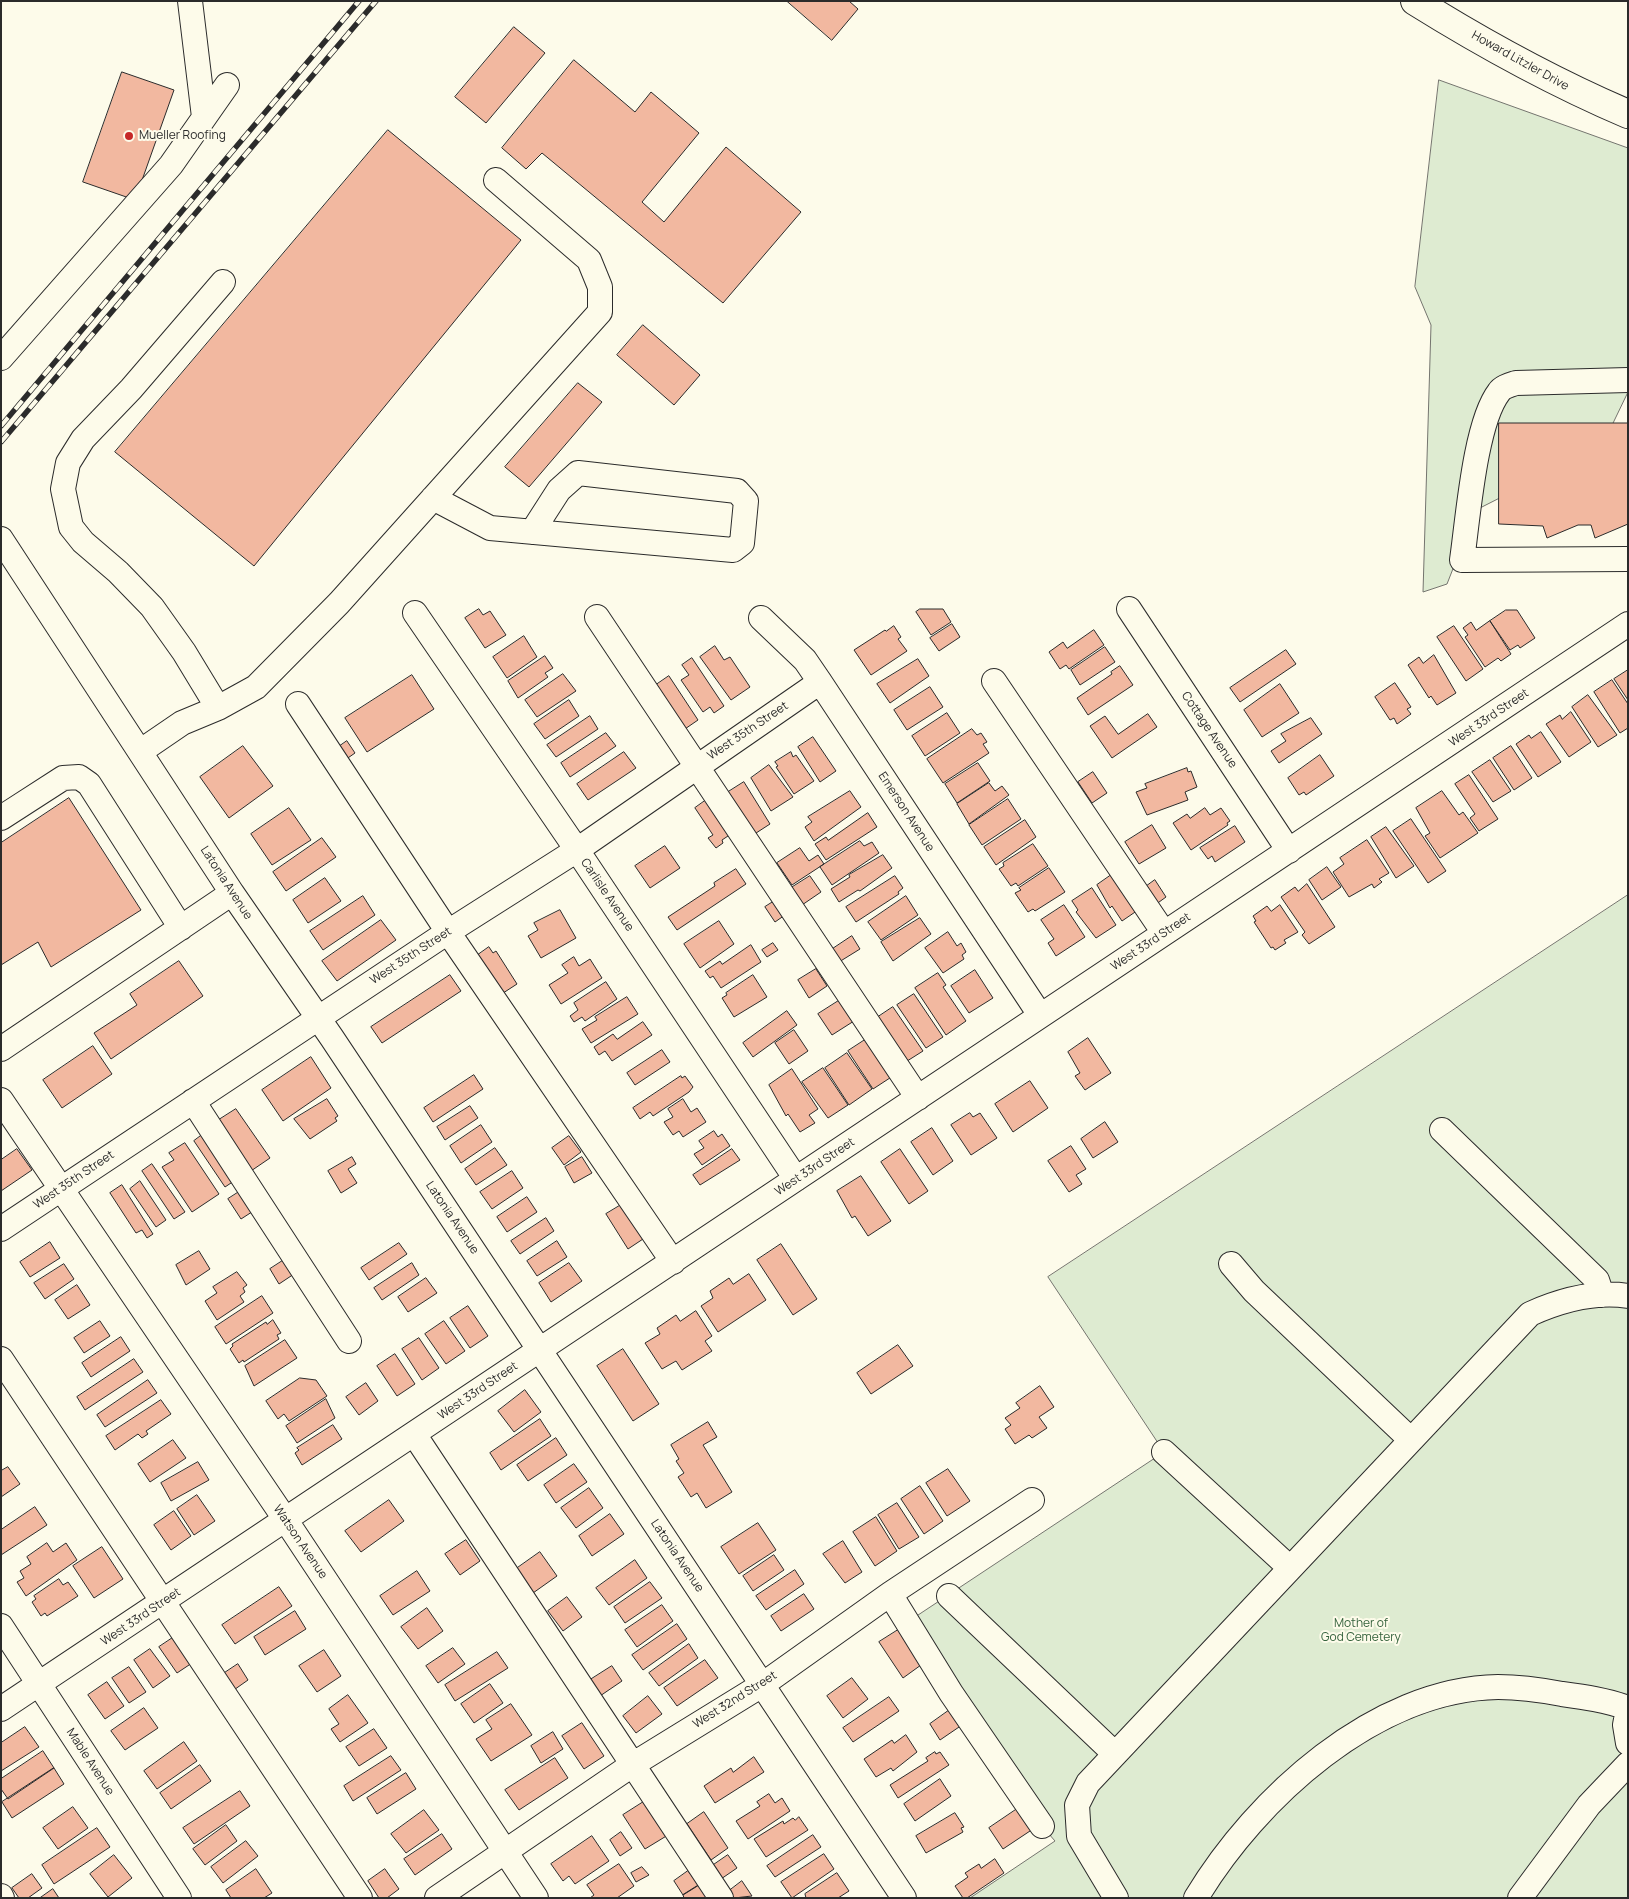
<!DOCTYPE html>
<style>
body{margin:0}
#map{position:relative;width:1629px;height:1899px;overflow:hidden;background:#fdfbea;font-family:Manrope,sans-serif}
canvas{display:block}
.frame{position:absolute;inset:0;border:2px solid #2b2b2b;pointer-events:none}
</style>
<div id="map">
<canvas width="1629" height="1899"></canvas>
<div class="frame"></div>
</div>
<script>
const g = document.querySelector('canvas').getContext('2d');
g.lineJoin = 'round';
function fillPath(path, color) {
  g.fillStyle = color;
  g.fill(path, 'evenodd');
}
function stroke(path, color, width, dash) {
  g.strokeStyle = color;
  g.lineWidth = width;
  g.lineCap = dash ? 'butt' : 'round';
  g.setLineDash(dash || []);
  g.stroke(path);
}
function drawText(font, color, halo, rows, align = 'center') {
  g.font = font + ' Manrope,sans-serif';
  g.lineWidth = 4;
  g.setLineDash([]);
  g.textBaseline = 'middle';
  g.strokeStyle = halo;
  g.fillStyle = color;
  for (const [text, x, y, turn = 0] of rows) {
    g.save();
    g.translate(x, y);
    g.rotate((+turn || 0) * Math.PI / 180);
    g.textAlign = isNaN(turn) ? turn : align;
    if (halo) g.strokeText(text, 0, 0);
    g.fillText(text, 0, 0);
    g.restore();
  }
}
const green = new Path2D(`
 M1439,80L1628,148V392L1602,446L1476,510L1447,584L1423,592L1431,325L1415,287Z
 M1628,895V1898H970L1055,1841L1042,1826L906,1623L1164,1452L1048,1277Z`);
fillPath(green, '#deebd1');
stroke(green, '#74746e', 1);
const building = new Path2D(`
 M787,1H849L858,9L832,40Z
 M514,27L545,53L486,123L455,97Z
 M574,60L635,112L651,92L699,133L642,202L664,222L726,147L801,212L723,303L542,153L526,169L502,148Z
 M122,72L174,90L135,200L83,182Z
 M388,130L521,240L254,566L115,452Z
 M643,325L700,375L674,405L617,355Z
 M578,383L602,402L529,487L505,467Z
 M1499,423H1628V524L1595,538L1591,525H1578L1547,538L1543,526L1499,524Z
 M479,609L483,615L490,611L506,635L485,648L465,618Z
 M920,609H943L951,622L931,635L916,612Z
 M1506,610H1517L1535,638L1520,648L1518,645L1510,650L1490,621Z
 M1490,621L1511,654L1501,661L1498,658L1485,667L1465,637L1468,635L1463,628L1471,622L1476,630Z
 M952,624L960,637L939,651L930,638Z
 M894,626L901,637L898,639L907,651L871,675L854,650L885,630L886,631Z
 M1454,626L1483,669L1466,681L1437,637Z
 M1094,630L1104,645L1069,669L1066,665L1060,669L1049,652L1063,642L1067,648Z
 M524,636L537,657L507,678L493,657Z
 M715,646L724,660L730,657L750,687L731,700L700,657Z
 M1105,647L1115,662L1080,685L1071,670Z
 M1286,650L1296,664L1240,702L1230,688Z
 M1434,655L1456,693L1437,705L1431,696L1429,698L1408,665L1419,657L1423,663Z
 M545,656L553,668L545,673L548,677L518,698L508,681Z
 M692,658L724,706L714,713L710,707L703,712L681,680L689,675L682,665Z
 M918,659L929,676L890,703L877,684Z
 M1120,666L1133,685L1088,715L1077,698L1112,674L1111,672Z
 M1628,670V700L1614,679Z
 M563,674L576,691L537,717L525,700Z
 M412,675L434,709L367,752L345,718Z
 M669,676L698,720L682,731L653,687Z
 M1612,680L1628,704V728L1620,733L1594,692Z
 M1395,683L1411,707L1407,709L1411,714L1397,724L1394,718L1390,720L1375,697Z
 M1280,684L1299,713L1262,737L1244,710Z
 M930,687L943,707L907,730L894,710Z
 M1588,695L1617,735L1598,747L1572,707Z
 M569,700L579,716L545,739L534,724Z
 M1571,712L1591,742L1569,757L1546,724L1560,715L1562,719Z
 M947,713L960,733L925,756L912,736Z
 M1148,714L1157,727L1112,758L1090,726L1105,716L1118,734Z
 M590,716L598,729L556,757L547,745Z
 M1311,718L1322,734L1279,763L1271,751L1286,741L1281,734Z
 M972,729L977,735L981,733L987,742L983,744L989,753L943,783L927,759Z
 M1541,732L1561,762L1538,777L1516,744L1529,735L1531,738Z
 M606,733L616,746L570,777L561,763Z
 M813,737L836,771L820,782L798,747Z
 M347,741L355,753L345,760L337,748Z
 M243,746L273,786L229,818L200,777Z
 M1511,746L1532,778L1514,790L1493,758Z
 M624,752L636,768L588,800L577,784Z
 M791,752L793,757L796,755L814,781L794,794L776,767L778,766L775,762Z
 M1320,755L1334,776L1306,795L1304,792L1299,795L1288,778Z
 M1490,760L1511,791L1493,802L1472,772Z
 M978,763L990,781L957,803L945,784Z
 M769,765L793,797L771,811L751,778Z
 M1187,768L1188,772L1191,771L1197,787L1185,792L1188,800L1147,815L1136,792L1147,788L1145,784Z
 M1093,772L1107,793L1092,803L1078,782Z
 M1469,775L1498,819L1479,831L1470,818L1475,814L1455,784Z
 M744,782L770,824L753,835L725,794Z
 M989,783L995,791L1002,786L1009,795L969,824L957,804Z
 M850,791L861,807L814,841L805,827L812,822L808,817Z
 M1442,791L1459,815L1463,812L1478,833L1440,858L1425,836L1430,833L1416,808Z
 M69,798L141,910L51,967L38,942L1,965V843Z
 M709,798L734,832L722,840L723,843L716,848L708,838L713,835L695,808Z
 M1008,799L1021,819L982,845L969,825Z
 M289,808L311,840L272,865L251,834Z
 M1205,808L1210,815L1221,808L1230,821L1227,823L1228,825L1191,850L1173,823L1187,814L1190,818Z
 M868,813L877,827L826,860L815,844L826,837L828,840Z
 M1411,819L1446,871L1428,883L1393,831Z
 M1025,820L1036,837L996,865L984,847Z
 M1152,825L1166,848L1139,864L1125,842Z
 M1235,826L1245,842L1215,862L1212,856L1208,859L1200,848Z
 M1386,827L1414,866L1396,878L1371,837Z
 M322,838L336,857L286,891L273,872Z
 M1367,840L1389,873L1379,879L1382,882L1374,888L1372,884L1349,897L1333,872L1344,864L1340,858Z
 M860,841L864,846L872,842L879,853L832,885L820,867Z
 M1033,844L1048,866L1018,886L1016,883L1011,886L999,869L1004,866L1003,863Z
 M665,846L680,868L650,888L635,866Z
 M800,848L809,861L818,855L824,864L792,885L777,863Z
 M883,855L892,868L860,891L858,890L839,902L831,889L850,877L849,875Z
 M1327,867L1341,887L1322,900L1309,880Z
 M1049,868L1065,892L1035,911L1033,909L1028,912L1015,893L1021,890L1019,888Z
 M736,869L746,884L677,930L668,917L715,886L714,883Z
 M1117,871L1141,908L1122,921L1112,906L1110,908L1097,885Z
 M810,876L821,892L802,905L791,888Z
 M895,876L903,888L898,892L899,894L856,922L846,907Z
 M325,878L341,901L308,923L293,900Z
 M1155,880L1166,897L1155,905L1144,888Z
 M1307,884L1335,927L1309,944L1302,935L1305,932L1281,897L1295,887L1298,891Z
 M1092,888L1116,925L1096,938L1076,912L1078,910L1072,901Z
 M363,896L375,915L323,950L310,931Z
 M906,896L918,915L881,940L868,922Z
 M776,900L785,915L775,922L765,907Z
 M1064,905L1085,937L1056,956L1048,943L1054,939L1041,920Z
 M1280,905L1298,932L1284,940L1286,943L1275,950L1273,947L1271,948L1254,922L1256,921L1253,916L1267,906L1271,911Z
 M560,910L576,938L541,958L528,936L538,930L534,923Z
 M920,918L931,934L893,961L881,942Z
 M381,920L396,940L337,981L322,961Z
 M719,921L734,944L700,968L684,944Z
 M948,932L957,946L961,943L966,952L962,955L964,959L943,973L925,948Z
 M852,936L860,949L839,962L831,950Z
 M773,943L778,950L767,957L762,950Z
 M751,945L761,962L721,988L713,976L710,978L705,971L720,961L722,964Z
 M489,947L493,953L496,951L517,984L497,997L475,957Z
 M574,957L579,966L590,959L602,978L561,1004L549,985L568,973L562,965Z
 M179,961L203,996L111,1059L94,1033L137,1005L130,994Z
 M816,969L827,986L809,998L798,980Z
 M975,970L993,998L969,1013L951,986Z
 M938,973L946,985L943,987L966,1021L946,1035L915,988Z
 M450,975L461,991L382,1043L371,1027Z
 M753,975L767,997L734,1017L722,998L727,995L726,993Z
 M606,982L617,999L585,1021L582,1017L574,1022L570,1016L578,1010L574,1003Z
 M914,994L943,1037L926,1048L897,1005Z
 M627,997L638,1014L591,1043L582,1029L597,1020L595,1017Z
 M840,1000L854,1021L832,1035L818,1014Z
 M893,1007L923,1051L904,1063L875,1019Z
 M787,1011L797,1025L753,1057L743,1043Z
 M643,1022L652,1035L612,1061L605,1051L599,1055L594,1047L613,1034L617,1039Z
 M794,1030L808,1051L789,1064L775,1043Z
 M871,1036L896,1074L873,1089L848,1051Z
 M1088,1038L1111,1073L1085,1090L1075,1076L1080,1073L1068,1052Z
 M93,1046L112,1074L62,1108L43,1080Z
 M662,1050L670,1062L635,1085L627,1073Z
 M847,1053L872,1089L849,1105L825,1068Z
 M311,1057L331,1088L283,1121L262,1090Z
 M823,1068L848,1105L828,1118L802,1082Z
 M792,1069L818,1109L809,1115L815,1123L800,1132L788,1114L786,1116L769,1085Z
 M474,1075L483,1089L433,1122L424,1108Z
 M681,1076L682,1078L685,1076L693,1087L689,1092L653,1116L650,1112L640,1119L633,1108Z
 M1030,1081L1048,1108L1013,1132L995,1104Z
 M327,1099L338,1116L335,1118L337,1121L310,1139L294,1119Z
 M683,1099L691,1112L697,1108L706,1122L683,1137L679,1131L673,1135L664,1122L673,1117L668,1109Z
 M470,1106L478,1118L445,1140L437,1127Z
 M236,1109L270,1158L248,1173L214,1123Z
 M970,1113L973,1117L980,1113L997,1138L971,1155L951,1125Z
 M1105,1122L1118,1142L1093,1158L1081,1139Z
 M481,1125L492,1142L461,1163L450,1146Z
 M932,1128L953,1161L933,1175L911,1142Z
 M714,1131L718,1137L722,1134L730,1146L702,1165L694,1154L704,1148L699,1141Z
 M202,1135L234,1181L225,1187L194,1141Z
 M569,1136L581,1152L564,1165L552,1148Z
 M185,1143L219,1194L192,1212L162,1167L174,1160L169,1153Z
 M1071,1146L1086,1169L1076,1175L1082,1184L1069,1192L1048,1161Z
 M495,1148L507,1165L476,1185L465,1169Z
 M17,1149L32,1170L1,1191V1160Z
 M732,1149L740,1160L700,1185L693,1175Z
 M900,1149L928,1191L909,1204L881,1162Z
 M352,1157L356,1164L348,1169L357,1183L341,1193L328,1171Z
 M582,1157L592,1173L574,1183L565,1167Z
 M152,1164L185,1212L174,1219L142,1171Z
 M512,1171L523,1188L492,1209L480,1192Z
 M861,1176L891,1221L868,1236L855,1216L852,1218L837,1191Z
 M140,1181L166,1220L156,1227L130,1189Z
 M122,1185L153,1234L147,1238L142,1230L136,1233L110,1193Z
 M242,1190L255,1210L241,1219L228,1199Z
 M527,1197L537,1212L507,1232L497,1217Z
 M621,1205L643,1239L628,1249L606,1214Z
 M546,1218L554,1231L520,1254L511,1241Z
 M557,1241L567,1257L537,1276L527,1261Z
 M50,1242L60,1258L30,1277L20,1262Z
 M399,1243L407,1254L369,1280L361,1268Z
 M781,1244L817,1299L793,1315L757,1260Z
 M199,1251L210,1269L186,1285L176,1265Z
 M287,1258L297,1272L279,1284L270,1269Z
 M412,1263L419,1275L382,1300L374,1288Z
 M569,1263L582,1281L551,1302L539,1283Z
 M64,1264L74,1279L45,1299L34,1283Z
 M237,1272L247,1285L243,1288L245,1292L240,1296L244,1302L217,1320L205,1301L217,1293L213,1287Z
 M749,1274L766,1300L718,1332L701,1306L713,1298L710,1291L729,1278L733,1284Z
 M426,1278L437,1293L408,1312L398,1297Z
 M77,1285L90,1305L68,1319L55,1300Z
 M262,1296L273,1313L226,1344L215,1327Z
 M468,1306L488,1336L470,1348L450,1318Z
 M696,1311L712,1336L705,1341L712,1351L682,1370L676,1361L662,1369L645,1343L660,1334L657,1328L676,1315L680,1321Z
 M273,1320L281,1333L277,1335L279,1339L244,1362L243,1360L239,1363L230,1349L233,1346L232,1344L266,1322L267,1324Z
 M100,1321L110,1336L84,1353L74,1338Z
 M444,1321L465,1351L446,1364L425,1334Z
 M121,1337L130,1351L91,1377L82,1363Z
 M419,1338L439,1368L422,1380L402,1349Z
 M285,1340L297,1358L254,1386L245,1366Z
 M898,1345L913,1366L871,1394L857,1373Z
 M623,1349L659,1404L633,1421L597,1366Z
 M395,1354L415,1384L397,1396L377,1366Z
 M134,1359L143,1372L85,1410L77,1397Z
 M300,1378L316,1380L327,1396L289,1421L284,1414L278,1419L266,1401Z
 M148,1380L157,1393L105,1427L97,1415Z
 M366,1383L378,1401L359,1415L346,1397Z
 M1040,1386L1054,1407L1039,1417L1047,1428L1032,1438L1029,1435L1015,1444L1005,1429L1011,1425L1005,1418L1020,1408L1016,1403Z
 M525,1390L541,1412L514,1432L498,1411Z
 M326,1399L335,1418L297,1443L286,1426Z
 M161,1400L171,1414L146,1431L148,1434L142,1438L138,1434L115,1450L106,1436Z
 M540,1419L551,1436L501,1470L490,1453Z
 M708,1422L717,1437L703,1445L732,1492L706,1508L697,1493L691,1497L678,1477L684,1473L676,1461L679,1459L671,1445Z
 M333,1425L342,1439L302,1465L295,1453L299,1450L297,1448Z
 M556,1438L567,1455L528,1481L517,1465Z
 M173,1440L186,1458L150,1482L138,1464Z
 M198,1462L209,1480L171,1501L161,1483Z
 M574,1464L587,1482L556,1503L544,1485Z
 M8,1467L20,1484L1,1497V1471Z
 M948,1469L970,1501L947,1516L926,1483Z
 M920,1486L943,1521L924,1534L901,1499Z
 M589,1488L603,1508L576,1528L561,1508Z
 M197,1495L215,1521L194,1535L177,1509Z
 M389,1500L404,1521L361,1552L345,1531Z
 M897,1503L919,1537L899,1549L878,1515Z
 M35,1507L47,1525L1,1555V1530Z
 M174,1511L191,1536L171,1550L154,1525Z
 M610,1514L624,1534L592,1556L579,1536Z
 M876,1517L897,1551L875,1566L853,1532Z
 M758,1523L776,1550L739,1574L721,1547Z
 M466,1540L480,1561L460,1575L445,1554Z
 M843,1541L862,1572L845,1583L823,1554Z
 M47,1543L53,1552L66,1543L77,1560L26,1596L17,1582L24,1578L20,1571L31,1564L27,1557Z
 M102,1547L123,1579L94,1598L73,1566Z
 M540,1552L557,1576L533,1593L516,1569Z
 M774,1555L784,1570L753,1591L743,1576Z
 M635,1560L647,1578L609,1605L596,1588Z
 M795,1570L804,1584L766,1610L756,1596Z
 M417,1571L430,1591L393,1615L380,1596Z
 M59,1579L63,1585L68,1582L78,1596L47,1616L45,1613L41,1616L32,1602L36,1599L34,1596Z
 M650,1582L662,1598L625,1623L614,1607Z
 M279,1587L292,1606L235,1644L222,1625Z
 M804,1594L814,1609L781,1631L771,1616Z
 M567,1597L582,1617L563,1631L548,1611Z
 M662,1605L673,1621L637,1647L625,1630Z
 M427,1608L443,1631L418,1649L401,1627Z
 M295,1611L306,1629L265,1655L254,1637Z
 M677,1624L687,1639L643,1670L632,1655Z
 M898,1630L921,1665L903,1678L879,1642Z
 M174,1637L192,1663L177,1673L159,1647Z
 M689,1644L698,1658L659,1686L649,1673Z
 M453,1648L465,1664L438,1683L426,1666Z
 M150,1649L170,1676L153,1688L134,1660Z
 M324,1650L341,1676L317,1692L299,1666Z
 M497,1652L508,1668L455,1701L445,1685Z
 M705,1660L718,1678L677,1706L664,1688Z
 M238,1664L248,1680L231,1692L220,1676Z
 M612,1666L622,1681L600,1696L590,1680Z
 M129,1667L146,1692L129,1703L112,1678Z
 M852,1678L868,1699L843,1718L827,1696Z
 M107,1682L124,1706L105,1719L88,1695Z
 M490,1684L503,1703L474,1723L461,1704Z
 M348,1695L368,1723L340,1742L331,1729L339,1724L329,1709Z
 M648,1696L662,1714L636,1733L623,1716Z
 M889,1697L899,1711L853,1742L843,1728Z
 M511,1704L532,1735L491,1761L476,1739L492,1729L486,1720Z
 M144,1708L158,1728L125,1750L111,1731Z
 M951,1709L962,1725L940,1740L930,1724Z
 M582,1723L604,1756L584,1769L562,1736Z
 M25,1727L39,1747L1,1771V1743Z
 M374,1729L387,1748L359,1766L346,1747Z
 M553,1732L563,1749L541,1763L531,1746Z
 M906,1735L917,1752L893,1771L891,1768L876,1777L864,1759L892,1740L894,1743Z
 M184,1742L197,1761L157,1789L144,1771Z
 M43,1751L54,1768L8,1799L1,1789V1779Z
 M935,1752L936,1754L940,1752L949,1765L898,1798L890,1785L928,1761L926,1758Z
 M391,1756L401,1770L353,1801L344,1786Z
 M754,1757L764,1772L715,1803L704,1786L731,1768L733,1772Z
 M555,1758L568,1778L519,1810L505,1790Z
 M200,1765L211,1781L171,1809L160,1793Z
 M54,1768L64,1784L12,1818L2,1802Z
 M406,1773L416,1789L377,1814L367,1798Z
 M940,1779L951,1796L915,1821L904,1804Z
 M240,1791L250,1806L194,1844L183,1828Z
 M769,1794L775,1803L782,1798L790,1811L748,1839L736,1821L760,1806L757,1802Z
 M645,1801L668,1835L645,1849L623,1815Z
 M73,1807L88,1828L58,1849L43,1828Z
 M1020,1807L1033,1829L1003,1849L989,1828Z
 M424,1810L439,1830L406,1853L391,1834Z
 M704,1812L728,1848L711,1860L687,1824Z
 M955,1813L964,1827L961,1828L963,1832L926,1853L916,1836Z
 M799,1817L808,1830L766,1857L754,1839L783,1821L784,1824L793,1818L795,1820Z
 M226,1825L237,1841L205,1865L193,1849Z
 M97,1828L110,1847L54,1884L42,1865Z
 M621,1832L632,1848L620,1856L610,1840Z
 M442,1834L452,1849L415,1875L404,1859Z
 M813,1835L821,1847L775,1877L767,1866Z
 M592,1836L609,1861L575,1884L569,1876L563,1881L551,1864Z
 M246,1841L258,1856L223,1883L211,1867Z
 M824,1854L834,1869L792,1898L781,1882Z
 M114,1855L132,1878L108,1897L90,1874Z
 M728,1855L737,1868L721,1879L712,1866Z
 M995,1859L1004,1873L967,1898H963L955,1886L968,1877L965,1873L979,1864L981,1868Z
 M619,1864L634,1886L617,1898H590L594,1895L587,1885Z
 M642,1867L649,1875L636,1882L631,1873Z
 M256,1869L272,1893L264,1898H231L226,1890Z
 M385,1869L399,1889L387,1898H379L368,1881Z
 M688,1871L699,1885L683,1895L674,1881Z
 M837,1873L849,1891L838,1898H806L805,1894Z
 M32,1874L42,1888L28,1898H19L12,1888Z
 M742,1881L752,1896L734,1898L729,1891Z
 M699,1885L707,1898H684L683,1895Z
 M53,1889L59,1898H40Z`);
fillPath(building, '#f2b8a0');
stroke(building, '#2b2b2b', 1);
const minor = new Path2D(`
 M190,1L204,117
 M1,358L171,165L227,85
 M1628,380L1516,383C1510,385 1502,387 1499,392C1475,423 1468,518 1462,560L1628,559
 M433,498L490,528L733,550L742,543L746,501L737,491L578,473L559,490L532,532
 M1,539L232,893L332,1038L904,1898
 M1129,609L1289,851
 M415,613L577,850L796,1179
 M597,617L918,1098
 M761,618L805,660L820,682L1040,1015
 M994,681L1164,933
 M298,704L448,932L673,1262
 M218,708L184,652L152,607L118,572L83,542L71,527L63,489L68,463L83,439L131,389L223,282
 M141,751L182,723L218,708L256,687L339,603L600,312V287L589,260L496,180
 M1,818L63,778L79,777L89,784L181,928
 M1,1049L232,893
 M1,1100L285,1519L536,1898
 M193,1101L349,1341
 M1442,1130L1597,1280L1602,1295
 M1,1229L448,932L577,850L820,682
 M1231,1264L1254,1291L1410,1439
 M1,1359L360,1898
 M414,1434L721,1898
 M1164,1452L1290,1568
 M890,1594L951,1693L1042,1826
 M949,1596L1115,1754
 M1,1626L179,1898
 M1,1709L1628,624
 M1628,1709L1625,1725L1628,1743
 M1,1896L2,1898
 M437,1898L632,1765L762,1685L890,1594L1032,1500
 M1116,1898L1079,1836L1077,1805L1088,1783L1530,1314C1559,1301 1595,1291 1628,1296
 M1196,1898C1256,1798 1375,1689 1498,1687C1519,1687 1541,1690 1562,1694C1584,1697 1606,1700 1628,1708
 M1520,1898L1589,1805L1628,1764`);
const major = new Path2D(`
 M1415,1C1484,44 1553,82 1628,114`);
stroke(minor, '#2b2b2b', 26);
stroke(major, '#2b2b2b', 30);
stroke(minor, '#fdfbea', 24);
stroke(major, '#fdfbea', 28);
const rail = new Path2D(`
 M1,426L359,1
 M1,442L376,1`);
stroke(rail, '#2b2b2b', 5.5);
stroke(rail, '#fdfbea', 4, [11]);
for (const [x, y, r, color] of [
 [129,136,5,"#c62828"]
]) {
  const dot = new Path2D();
  dot.arc(x, y, r, 0, 2 * Math.PI);
  g.fillStyle = color;
  g.fill(dot);
  stroke(dot, '#fdfbea', 2);
}
drawText('12px', '#2b2b2b', '#fdfbea', [
 ["Howard Litzler Drive",1520,61,29],
 ["West 33rd Street",1489,718,-34],
 ["Cottage Avenue",1209,730,56],
 ["West 35th Street",748,731,-34],
 ["Emerson Avenue",906,812,57],
 ["Latonia Avenue",226,883,57],
 ["Carlisle Avenue",607,895,56],
 ["West 33rd Street",1151,942,-34],
 ["West 35th Street",411,956,-33],
 ["West 33rd Street",815,1167,-34],
 ["West 35th Street",74,1180,-34],
 ["Latonia Avenue",452,1218,56],
 ["West 33rd Street",478,1391,-34],
 ["Watson Avenue",300,1542,56],
 ["Latonia Avenue",677,1556,56],
 ["West 33rd Street",141,1617,-34],
 ["West 32nd Street",735,1700,-32],
 ["Mable Avenue",90,1762,57]
]);
drawText('12px', '#2b2b2b', '#fdfbea', [
 ["Mueller Roofing",139,136]
], 'left');
drawText('12px', '#34623c', '#fdfbea', [
 ["Mother of",1361,1624],
 ["God Cemetery",1361,1638]
]);
</script>
